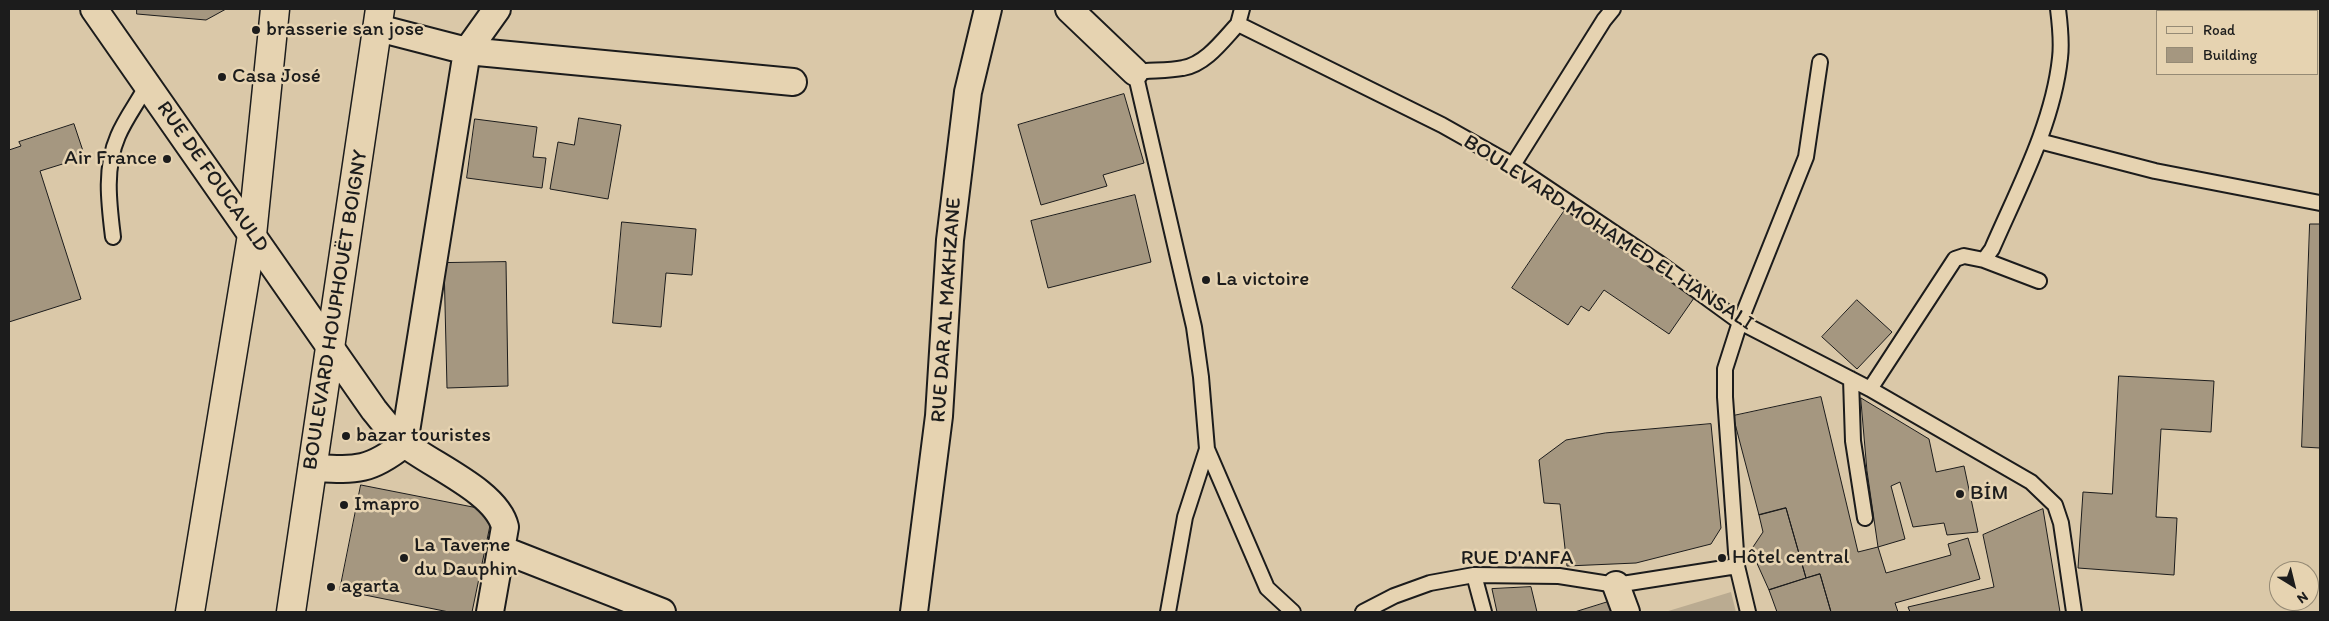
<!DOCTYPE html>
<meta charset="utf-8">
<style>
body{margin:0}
#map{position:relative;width:2329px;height:621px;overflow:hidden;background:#dac8a8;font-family:Itim,sans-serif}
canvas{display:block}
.frame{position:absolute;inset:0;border:10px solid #1c1c1c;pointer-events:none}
.legend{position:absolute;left:2156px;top:10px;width:162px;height:65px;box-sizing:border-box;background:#e6d3b1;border:1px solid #958a75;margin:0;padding:6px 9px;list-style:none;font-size:15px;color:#1c1c1c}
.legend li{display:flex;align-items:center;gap:10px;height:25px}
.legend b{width:25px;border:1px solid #958a75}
.north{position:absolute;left:2269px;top:561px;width:50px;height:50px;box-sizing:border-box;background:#e6d3b1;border:1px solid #958a75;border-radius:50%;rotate:144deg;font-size:14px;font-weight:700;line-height:20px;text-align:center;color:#1c1c1c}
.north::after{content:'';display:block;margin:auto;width:18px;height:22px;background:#1c1c1c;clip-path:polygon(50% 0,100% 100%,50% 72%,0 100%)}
</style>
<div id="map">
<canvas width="2329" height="621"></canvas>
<div class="frame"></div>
<ul class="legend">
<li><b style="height:6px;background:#e6d3b1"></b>Road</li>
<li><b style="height:14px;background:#a59780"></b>Building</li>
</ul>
<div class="north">N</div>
</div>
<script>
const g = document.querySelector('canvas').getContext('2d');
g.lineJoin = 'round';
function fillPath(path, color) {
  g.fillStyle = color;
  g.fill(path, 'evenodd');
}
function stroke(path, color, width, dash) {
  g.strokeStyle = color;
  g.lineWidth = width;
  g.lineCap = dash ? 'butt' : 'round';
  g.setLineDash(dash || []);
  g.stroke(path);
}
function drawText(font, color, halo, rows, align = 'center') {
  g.font = font + ' Itim,sans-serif';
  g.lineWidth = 5;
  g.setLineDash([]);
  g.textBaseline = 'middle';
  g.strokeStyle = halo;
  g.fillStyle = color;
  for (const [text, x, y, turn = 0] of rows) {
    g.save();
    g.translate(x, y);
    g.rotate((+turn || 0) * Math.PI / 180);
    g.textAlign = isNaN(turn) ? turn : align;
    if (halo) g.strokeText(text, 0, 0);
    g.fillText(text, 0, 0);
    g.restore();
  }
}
fillPath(new Path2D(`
 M1731,592L1736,612H1665Z`), '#baab91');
const building = new Path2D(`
 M137,9H226L206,20L137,14Z
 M1124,94L1144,163L1103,175L1107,186L1041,205L1018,125Z
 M579,118L621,125L608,199L550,189L558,142L574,145Z
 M475,119L537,127L533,157L546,158L542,188L467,178Z
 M74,124L85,157L40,171L81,299L9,322V150L21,146L19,142Z
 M1135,195L1151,262L1048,288L1031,221Z
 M1565,210L1694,298L1669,334L1604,290L1589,311L1581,306L1568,325L1512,288Z
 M622,222L696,229L692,275L666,273L661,327L613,323Z
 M2310,224H2320V448L2302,447Z
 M506,262L508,386L447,388L444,263Z
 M1857,300L1892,332L1857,369L1822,337Z
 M2119,376L2214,381L2211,432L2161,429L2156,517L2177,518L2174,575L2078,568L2083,492L2112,494Z
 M1821,397L1858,552L1878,547L1886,573L1951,555L1948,544L1968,538L1980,579L1895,603L1898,612H1831L1820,574L1806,578L1786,508L1759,515L1733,416Z
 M1861,398L1929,439L1936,472L1964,466L1978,532L1947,535L1944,523L1913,527L1900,482L1891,486L1905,539L1878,547L1867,471Z
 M1711,424L1721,528L1711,544L1636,563L1567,566L1560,504L1544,503L1539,460L1566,440L1605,433Z
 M361,485L493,511L472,612H449L340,590Z
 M1786,508L1806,578L1769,590L1751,550L1763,532L1759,515Z
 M2043,509L2060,612H1910L1908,607L1994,587L1983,535Z
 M1820,574L1831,612H1777L1769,590Z
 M1531,587L1537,612H1497L1492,589Z
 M1608,602L1612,612H1575Z`);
fillPath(building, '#a59780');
stroke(building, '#1c1c1c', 1);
const service = new Path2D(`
 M1238,24L1442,125L1513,165L1659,263L1740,322L1870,389L2031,482L2055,505L2061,523L2074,612
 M1238,24L1242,9
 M2039,141L2155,171L2320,203
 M1513,165L1604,20L1613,9
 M113,237C109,204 104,168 118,136C125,119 138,102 147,85
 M1984,260L2039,281
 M1851,379L1853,441L1865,518
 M1870,389L1955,259L1964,256L1984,260L1992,249C2018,189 2053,124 2060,58C2062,42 2060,25 2058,9
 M1207,449L1267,588L1293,612
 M1474,575L1484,612
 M1168,612L1185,517L1207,449L1201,377L1194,327L1135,72C1151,70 1168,71 1183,68C1206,64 1223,40 1238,24
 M1363,612L1394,596L1430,583L1474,575L1559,576L1616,585L1737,566
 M1748,612L1737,566L1725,397V369L1740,322L1806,157L1820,62`);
const minor = new Path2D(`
 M94,9L374,410C384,422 393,435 405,444C433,466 497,492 505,527L490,612
 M1069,9L1135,72
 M378,28L467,51L793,82
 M312,468C355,470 369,472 404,444L467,51L497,9
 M501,549L662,612
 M1616,585L1626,612
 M914,612L939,416L950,240L968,92L988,9`);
const secondary = new Path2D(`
 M190,612L252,235L275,9
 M291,612L380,9`);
stroke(service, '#1c1c1c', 18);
stroke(minor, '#1c1c1c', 30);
stroke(secondary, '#1c1c1c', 31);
stroke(service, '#e6d3b1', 14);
stroke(minor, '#e6d3b1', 26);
stroke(secondary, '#e6d3b1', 28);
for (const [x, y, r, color] of [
 [256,30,5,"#1c1c1c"],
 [222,77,5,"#1c1c1c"],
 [167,159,5,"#1c1c1c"],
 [1206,280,5,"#1c1c1c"],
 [346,436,5,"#1c1c1c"],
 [1960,494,5,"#1c1c1c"],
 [344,505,5,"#1c1c1c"],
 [404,558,5,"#1c1c1c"],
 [1722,558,5,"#1c1c1c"],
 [331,587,5,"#1c1c1c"]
]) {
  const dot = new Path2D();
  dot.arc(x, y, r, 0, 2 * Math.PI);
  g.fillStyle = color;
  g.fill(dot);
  stroke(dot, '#e6d3b1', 2);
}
drawText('21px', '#1c1c1c', '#e6d3b1', [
 ["brasserie san jose",266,30],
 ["Casa José",232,77],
 ["Air France",157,159,"right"],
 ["La victoire",1216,280],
 ["bazar touristes",356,436],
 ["BİM",1970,494],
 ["Imapro",354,505],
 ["La Taverne",414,546],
 ["du Dauphin",414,570],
 ["Hôtel central",1732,558],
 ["agarta",341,587]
], 'left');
drawText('21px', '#1c1c1c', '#e6d3b1', [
 ["RUE DE FOUCAULD",212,177,55],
 ["BOULEVARD MOHAMED EL HANSALI",1608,233,33],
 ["BOULEVARD HOUPHOUËT BOIGNY",336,310,-81],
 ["RUE DAR AL MAKHZANE",947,310,-86],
 ["RUE D'ANFA",1517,559]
]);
</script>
